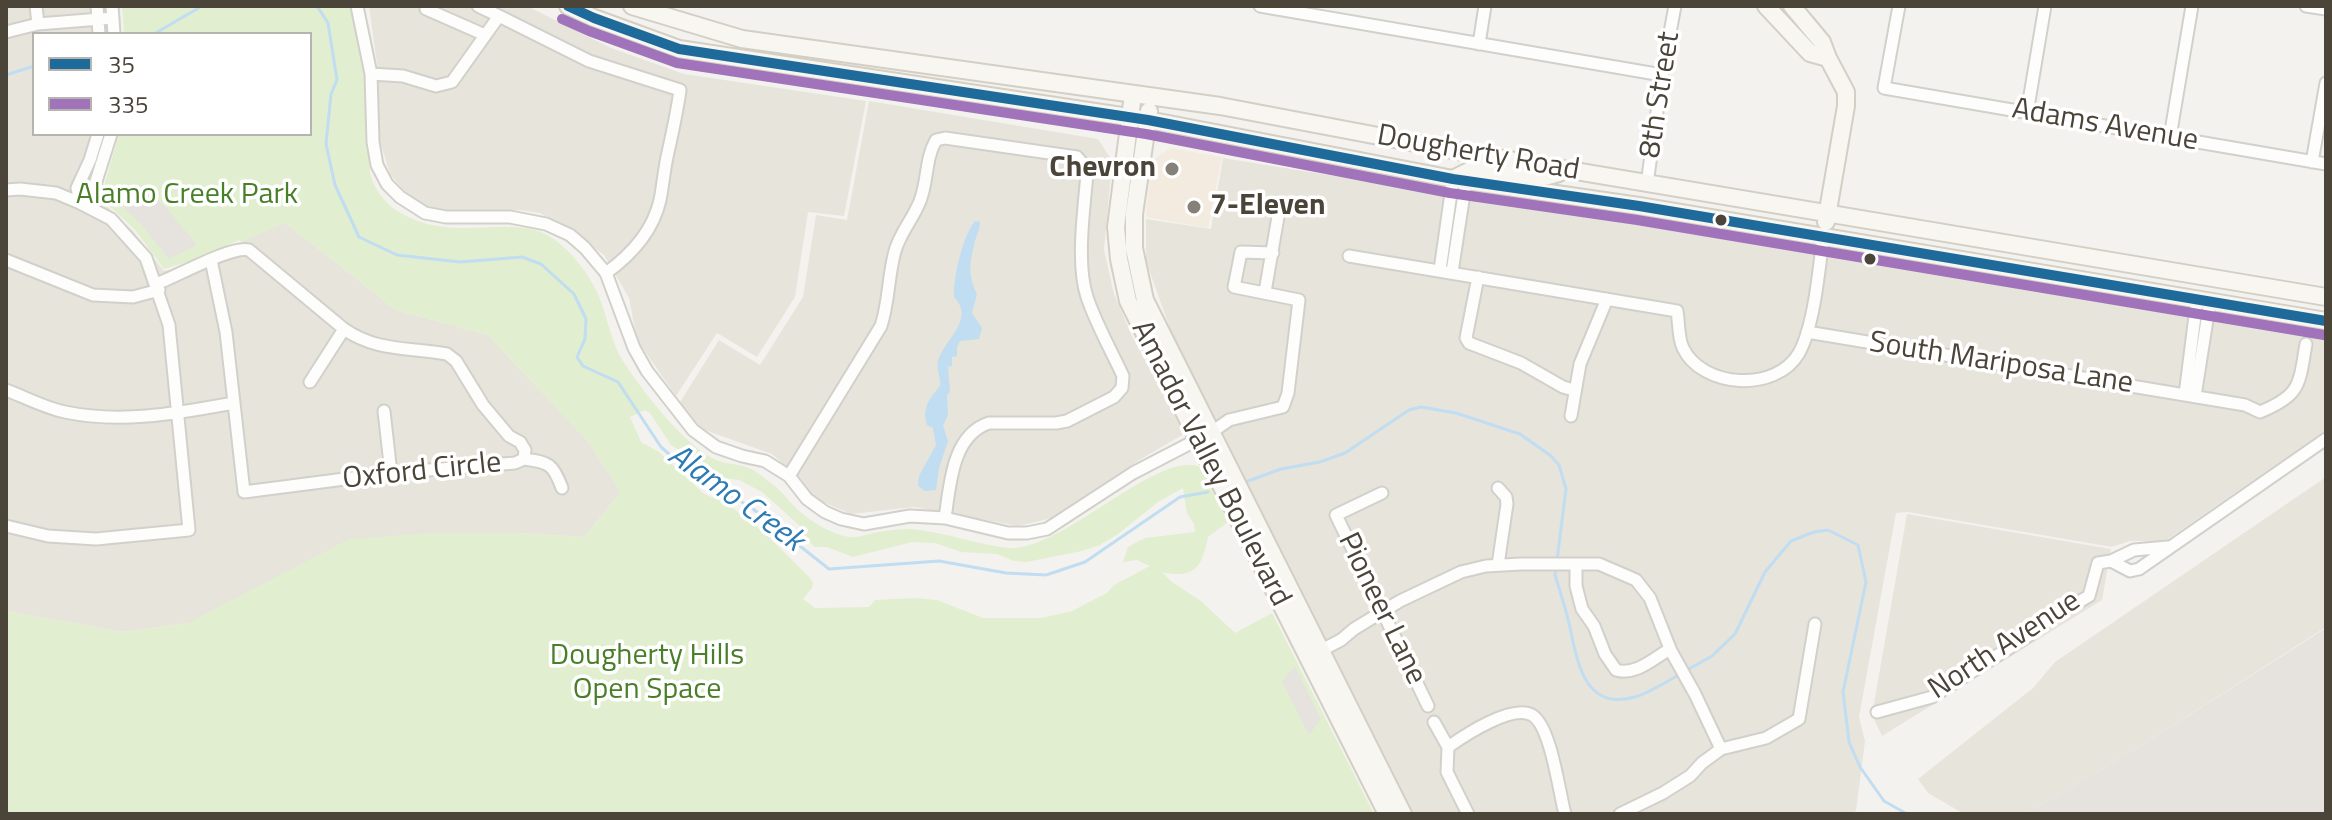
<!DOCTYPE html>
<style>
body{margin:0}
#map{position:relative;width:2332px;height:820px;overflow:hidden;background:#f4f2ee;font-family:"Titillium Web",sans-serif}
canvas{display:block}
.frame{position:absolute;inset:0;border:8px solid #4b4439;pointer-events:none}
.legend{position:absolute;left:32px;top:32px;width:280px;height:104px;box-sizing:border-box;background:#fff;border:2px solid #b7b4b0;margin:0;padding:10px 14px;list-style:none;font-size:24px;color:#4b4439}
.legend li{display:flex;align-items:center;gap:16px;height:40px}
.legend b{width:40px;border:2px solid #b7b4b0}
</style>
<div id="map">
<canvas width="2332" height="820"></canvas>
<div class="frame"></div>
<ul class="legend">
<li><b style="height:10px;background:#1e6b9b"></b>35</li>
<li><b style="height:10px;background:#a173ba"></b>335</li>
</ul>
</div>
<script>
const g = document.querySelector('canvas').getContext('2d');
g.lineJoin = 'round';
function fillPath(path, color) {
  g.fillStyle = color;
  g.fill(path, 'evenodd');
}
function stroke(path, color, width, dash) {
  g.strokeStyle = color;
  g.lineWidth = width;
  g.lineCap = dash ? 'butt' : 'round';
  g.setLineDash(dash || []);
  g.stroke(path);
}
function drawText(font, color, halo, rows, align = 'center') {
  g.font = font + ' "Titillium Web",sans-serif';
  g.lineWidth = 7;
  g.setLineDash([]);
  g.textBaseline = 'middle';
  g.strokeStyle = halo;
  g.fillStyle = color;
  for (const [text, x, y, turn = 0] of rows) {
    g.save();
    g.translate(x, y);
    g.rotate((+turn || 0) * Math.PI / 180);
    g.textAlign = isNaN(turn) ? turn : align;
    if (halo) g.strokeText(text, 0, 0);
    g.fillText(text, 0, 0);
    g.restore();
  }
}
fillPath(new Path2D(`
 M6,6H120L121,34H34V134H118L100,193V200L133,231L164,271L195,263L284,222L396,310L488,335L588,441L621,492L584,537L520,533L188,623L123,632L6,611Z
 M369,6H527L611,48L684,74L866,101L844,216L808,212L795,297L757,357L717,333L676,396L637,340L629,298L604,255L570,229L540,213L519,210H441L423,205L403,190L390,174L379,138L377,64Z
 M869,101L1098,139L1112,161L1104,250L1114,294L1132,336L1184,434L1141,459L1052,518L1018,526L914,507L851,514L816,499L800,479L772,454L702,429L680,402L719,340L760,365L803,297L816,215L847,220Z
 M1223,158L2299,332L2326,338V430L2165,541H2130L2112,547L1908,512L1896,513L1859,717L1865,741L1856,811L1848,814H1414L1171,331L1146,261V219L1211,229Z
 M2326,477V627L2138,748L2025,814H1964L1928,793L1918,779L2033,688L2055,662Z
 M1907,514L2111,549L2102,600L1882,736L1872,715Z`), '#e7e4dc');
fillPath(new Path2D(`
 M1171,148L1222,157L1208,228L1146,217L1151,161Z`), '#f3ebdf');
fillPath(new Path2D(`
 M2326,628V814H2025L2138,748Z`), '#e6e2de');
fillPath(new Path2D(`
 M122,6H352L365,72L370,173C381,216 428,229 467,228C495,228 531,221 555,240C572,252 588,273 597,292C608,316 610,342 625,364C643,392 686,447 716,460C727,464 740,464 751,469C758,472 765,479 771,483C781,490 788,500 797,509C810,521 831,534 849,537C857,538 865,535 873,533C884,531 897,529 909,529C943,531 976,545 1010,548C1062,551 1159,449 1200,467L1228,522L1208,537C1202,568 1194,579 1162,572L1172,582L1201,601L1235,633L1272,613L1374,814H6V611L123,632L188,623L349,539L432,533H520L584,537L621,492L588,441L488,335L396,310L284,222L242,242L239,240L194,260L164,269L135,230L102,199V193L119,134H310V34H124ZM645,410L650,413L671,445L723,478L739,480L762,492L800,526L805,538L815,547H827L853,557L912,542L935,543L961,552L997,554L1014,561L1026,562L1082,551L1100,545L1118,534L1158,502L1183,488L1187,513L1194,524L1195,532L1145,538L1128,547L1123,562L1137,560L1150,566L1114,585L1107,593L1072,611L1041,618H983L937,600L915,598L875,600L869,607L815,608L803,599L812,588L813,583L810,578L765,533L726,503L704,494L659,452L641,442L630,417Z`), '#e1eecf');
fillPath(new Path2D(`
 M141,185L168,210L197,245L169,259L141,224L124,208Z
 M1295,666L1321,719L1309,735L1282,682Z`), '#e6e3df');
fillPath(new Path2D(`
 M975,221L980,222C980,230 977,234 975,241C970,263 967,273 977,294L972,313L982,328L979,339L960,341L957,347V356L952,357V366L948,367L950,392L947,395L948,415L943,426L948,441L939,468L936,490L925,491L918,486L919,476L936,445L933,428L927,425C922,408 929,399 940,386C941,377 936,369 938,361C944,339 976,320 954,297C953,277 963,236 975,221Z`), '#c0ddf1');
stroke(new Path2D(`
 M317,6L328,23L337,80L331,94L326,144L335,185L359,237L397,255L460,262L522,257L541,264L574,294L586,319L585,339L577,357L583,366L618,382L661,447L702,483L748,505L829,569L939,561L1006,573L1046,575L1085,562L1180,497L1208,492
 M154,34L202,6
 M6,75L34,66
 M1248,481L1281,469L1320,462L1345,453L1409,410L1421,407L1456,413L1520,434L1551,456L1559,465L1566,489L1557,560
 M1556,567L1555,575C1560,591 1565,607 1569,623C1577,659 1583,712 1635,697C1650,693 1665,682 1679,675
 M1685,671L1712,656L1735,634L1765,572L1791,541L1814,532L1828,530L1858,545L1866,582L1843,692L1849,742L1860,767L1884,801L1907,814`), '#c0ddf1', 3);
const street = new Path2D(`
 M36,6L38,24
 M97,6L99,34
 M112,6L114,34
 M357,6L371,74L373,142L377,165L387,184L400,197L425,213L446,217H510L546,224L570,235L585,248L606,273L634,348L647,371L693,430L716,447L742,456L765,461L789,476L807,499L825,512L841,519L864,524L910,516L945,518L1008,533H1027L1047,529L1133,473L1212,432L1229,420L1283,407L1288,393L1299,300L1234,287L1241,252L1273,253
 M427,6L426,9L485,35
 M478,6L499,16
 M1260,6L1662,75
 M1899,6L1884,88L2326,164
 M2306,6L2326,9
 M6,32L38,24L113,18
 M1479,44L1485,6
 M371,74L403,76L436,86L452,82L499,16L589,61L680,90C677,113 672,134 667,157C664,171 663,185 660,200C653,231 631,255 606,273
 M2027,113L2045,6
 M98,134L90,160L77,188L80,203L92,194L111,134
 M2170,137L2192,6
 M2312,162L2326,83
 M1647,184L1662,75L1675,6
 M6,190L20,189L56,193L80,203L111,219L146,258L169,325L189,530L96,539L48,536L6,526
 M1349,256L1677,311C1679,322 1678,338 1683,348C1702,388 1776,393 1799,353C1814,326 1819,270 1823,238
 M6,260L93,295L133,297L159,290
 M1440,270L1453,179
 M1452,272L1466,181
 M1478,277L1466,338L1469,343L1521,363L1563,387L1574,390
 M156,284C176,277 232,245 249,250L344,329C377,352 409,347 447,354L456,361L483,405L509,436L520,442L525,450L524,459L515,463L391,473L244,492L226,332L211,260
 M1265,292L1279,211L1267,207
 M1807,332L2245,405L2260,412C2301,395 2299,385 2306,344
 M310,382L344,329
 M6,390C25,397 45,408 65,412C122,424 178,413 234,403
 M2185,395L2197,300
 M2195,396L2210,301
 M384,411L391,473
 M1571,416L1580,364L1607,299
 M524,459C549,462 553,464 562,488
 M789,476L881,326C889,302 888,276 895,251C900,233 913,219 920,201C928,181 925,159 936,140L945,138L1077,157L1084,165L1087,174C1084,209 1076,264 1087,297C1096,324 1111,350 1123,376L1122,388L1114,397L1067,421L1056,423H989C952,435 950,485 945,518
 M1382,493L1336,515L1428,706
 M2111,561L2130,571L2139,569L2326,439
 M1576,564V586L1582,609L1594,626L1605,654L1616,670C1636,676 1654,658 1670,649
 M1498,565L1507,504L1506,497L1498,488
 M1316,653L1341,640L1354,629L1400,601L1461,572L1486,566L1521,564H1599L1636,580L1650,598L1671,651L1695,694L1721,749
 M1877,712L1932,697L2031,634L2051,618L2089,596L2098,563L2111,561L2134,550L2168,547
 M1434,722L1448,747
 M1468,814L1447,772L1448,747C1465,735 1512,704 1532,715C1551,726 1559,792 1565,814
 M1620,814L1663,793L1690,776L1702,763L1721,749L1766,738L1799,719L1815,624`);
const secondary = new Path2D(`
 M568,6L594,18L679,49L1148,120L1453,179L1639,206L2326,321
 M632,6L742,39L1220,106L1468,153L2326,297
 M1766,6L1810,53L1828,58
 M1792,6L1822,42L1828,58L1846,92V106L1826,222
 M1133,94L1116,227L1119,259L1128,301L1387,814
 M1149,111L1134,214V248L1145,300L1403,814
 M1453,179L1475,168L1533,177L1548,176L1559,173`);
stroke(street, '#d2d0cb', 15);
stroke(secondary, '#d3cfc5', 20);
stroke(street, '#fdfdfc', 11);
stroke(secondary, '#f7f6f1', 16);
stroke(new Path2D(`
 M568,6L594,18L679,49L1148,120L1453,179L1639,206L2326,321`), '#1e6b9b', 10);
stroke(new Path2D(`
 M562,19L589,31L677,63L1146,134L1450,193L1637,220L2324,335`), '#a173ba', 10);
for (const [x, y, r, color] of [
 [1172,169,8,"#868178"],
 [1194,207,8,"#868178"],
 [1721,220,7,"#4b4439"],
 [1870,259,7,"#4b4439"]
]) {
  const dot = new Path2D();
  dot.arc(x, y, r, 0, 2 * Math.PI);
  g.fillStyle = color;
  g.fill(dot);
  stroke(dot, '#fff', 3);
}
drawText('30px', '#4b4439', '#fff', [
 ["8th Street",1661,95,-81],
 ["Adams Avenue",2105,126,10],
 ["Dougherty Road",1478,154,10],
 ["South Mariposa Lane",2001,364,9],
 ["Amador Valley Boulevard",1210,464,63],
 ["Oxford Circle",422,472,-6],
 ["Pioneer Lane",1381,609,64],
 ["North Avenue",2005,646,-33]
]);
drawText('bold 30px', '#4b4439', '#fff', [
 ["Chevron",1156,169],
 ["7-Eleven",1210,207,"left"]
], 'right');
drawText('30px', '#4a7f2a', '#fff', [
 ["Alamo Creek Park",187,196],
 ["Dougherty Hills",647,657],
 ["Open Space",647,691]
]);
drawText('italic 32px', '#2e7ab2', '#fff', [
 ["Alamo Creek",735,499,36]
]);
</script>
